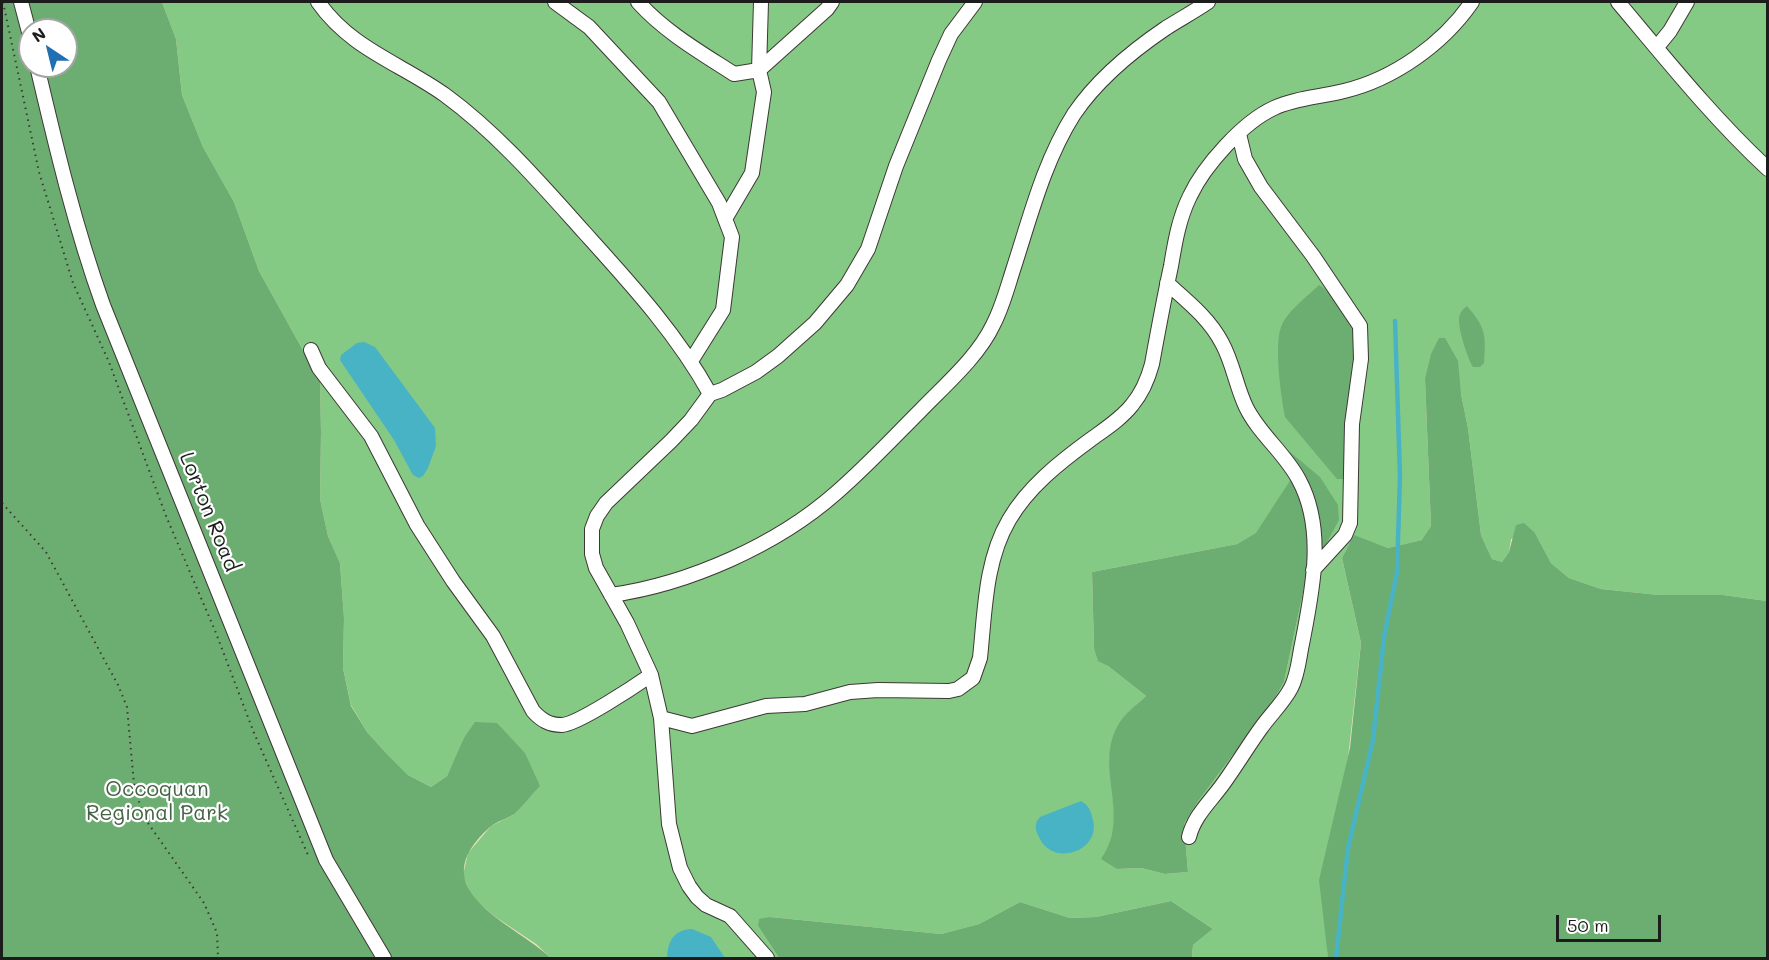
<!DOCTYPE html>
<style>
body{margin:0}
#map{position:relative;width:1769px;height:960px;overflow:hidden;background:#efdfbf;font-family:Mali,sans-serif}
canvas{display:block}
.frame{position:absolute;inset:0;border:3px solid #1c1c1c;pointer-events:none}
.north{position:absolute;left:18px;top:18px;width:60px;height:60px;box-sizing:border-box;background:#fff;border:2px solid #a4a4a4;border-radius:50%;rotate:325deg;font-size:16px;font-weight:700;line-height:24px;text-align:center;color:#1c1c1c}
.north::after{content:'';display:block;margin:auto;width:21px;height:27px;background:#1f6fb2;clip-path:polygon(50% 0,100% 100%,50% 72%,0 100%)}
.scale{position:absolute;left:1556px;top:915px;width:105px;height:27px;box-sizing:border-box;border:3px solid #1c1c1c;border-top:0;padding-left:8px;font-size:18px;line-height:21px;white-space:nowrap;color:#1c1c1c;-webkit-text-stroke:4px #fff;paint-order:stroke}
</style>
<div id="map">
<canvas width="1769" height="960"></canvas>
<div class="frame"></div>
<div class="north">N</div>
<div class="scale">50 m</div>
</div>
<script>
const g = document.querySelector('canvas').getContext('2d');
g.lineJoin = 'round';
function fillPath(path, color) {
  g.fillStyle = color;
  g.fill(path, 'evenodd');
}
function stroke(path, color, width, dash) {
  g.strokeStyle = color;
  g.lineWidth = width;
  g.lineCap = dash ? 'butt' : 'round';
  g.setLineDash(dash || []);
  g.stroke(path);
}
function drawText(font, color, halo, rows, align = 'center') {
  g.font = font + ' Mali,sans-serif';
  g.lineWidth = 4.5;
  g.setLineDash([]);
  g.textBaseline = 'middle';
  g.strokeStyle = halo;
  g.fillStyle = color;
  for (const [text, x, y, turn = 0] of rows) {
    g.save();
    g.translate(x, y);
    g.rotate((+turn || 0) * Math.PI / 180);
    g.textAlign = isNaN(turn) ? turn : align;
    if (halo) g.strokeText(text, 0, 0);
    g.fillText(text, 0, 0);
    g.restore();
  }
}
fillPath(new Path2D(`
 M162,2H1767V601L1723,595H1659L1601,589L1569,578L1551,563L1535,533L1511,539L1509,552L1502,562L1492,559L1481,535L1468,428L1461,394L1425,379L1431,526L1423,540L1388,548L1354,536L1342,558L1361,643L1327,943L1328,958H1192L1193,945L1213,929L1171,901L1096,917L1070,918L1020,902L979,924L941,934L770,917L758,926L779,958H551L536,944L497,918L472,898L463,875L468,853L491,826L513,815L454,761L447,776L431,787L408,775L388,755L367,732L351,705L343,668L344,618L340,563L328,536L320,499L321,433L320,381L259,271L234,202L203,147L182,95L176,39ZM1291,453L1326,545L1305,583L1284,682L1272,703L1199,800L1184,824L1188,872L1165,874L1141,868L1117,869C1115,863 1109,853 1110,847C1110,838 1115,829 1115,819C1111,763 1096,738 1146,696L1108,666L1098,660L1094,649L1092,572L1237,544L1257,533L1294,474Z`), '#85ca84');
fillPath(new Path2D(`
 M2,2H162L176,39L182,95L203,147L234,202L259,271L320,381L321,433L320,499L328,536L340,563L344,618L343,668L351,706L367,732L388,755L408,775L431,787L447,776L464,738L475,722L497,723L525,753L540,786C531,795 523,806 514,814C507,819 497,821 490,827C419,890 511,921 551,958H2ZM30,30H66V66H30Z
 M1319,285L1324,288C1332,297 1343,306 1349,316C1363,340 1347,448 1344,479H1337L1285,417C1281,396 1274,346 1281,327C1287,311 1307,297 1319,285Z
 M1467,306C1486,328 1486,335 1484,363L1480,367H1473C1467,357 1458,329 1459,318C1460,312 1463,309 1467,306Z
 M1439,338H1445L1458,361L1461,394L1468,428L1481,535L1492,559L1502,562L1509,552L1516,525L1524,523L1535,533L1551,563L1569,578L1601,589L1659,595H1723L1767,601V958H1328L1319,880L1350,748L1361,643L1342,558L1354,535L1388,548L1422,540L1431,526L1425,379L1431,354Z
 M1290,452L1320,477L1338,505L1339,520L1305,583L1284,682L1272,703L1199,800L1184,824L1188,872L1165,874L1141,868L1117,869L1101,859C1132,816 1094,771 1117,727C1124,714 1135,706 1146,696L1108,666L1098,661L1094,649L1092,572L1237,544L1256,533L1294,474Z
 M1171,901L1213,929L1193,945L1192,958H779L758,926L759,919L770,917L941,934L979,924L1020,902L1070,918L1096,917Z`), '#6cae72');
fillPath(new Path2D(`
 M364,342L375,347L435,428L436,446L428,468L423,476L419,478L413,475L394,440L340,360L341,355L357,343Z
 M1081,801C1089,805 1091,812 1093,820C1101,851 1054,867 1040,839C1037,833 1034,828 1037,821L1040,817Z
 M692,929L711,937L725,958H667C668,940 674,930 692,929Z`), '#47b3c5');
stroke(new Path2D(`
 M1336,958L1348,848L1373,740L1384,637L1397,572L1400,477L1395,321`), '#47b3c5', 4.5);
const minor = new Path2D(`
 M21,2L30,36
 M318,2C351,49 400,63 445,95C497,133 541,184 584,232C630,283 677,334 710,394
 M555,2L589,27L659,102L719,203L732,237L723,310L691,361
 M638,2C665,32 700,52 734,74L759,70L764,92L752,173L725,219
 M1618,2C1666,59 1713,118 1768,169
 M1657,47L1670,31L1687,2
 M37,66C56,147 75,227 103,305L326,860L384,958
 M759,70L827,9L832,2
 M759,70L761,2
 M1239,134L1245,159L1261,187L1313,256L1360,326L1361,359L1352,424L1350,523L1345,535L1313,570
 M1167,283C1187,301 1209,318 1222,343C1233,363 1236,386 1246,407C1259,434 1285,453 1299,480C1326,530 1312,592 1302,644C1299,658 1298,675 1291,688C1283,703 1271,714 1261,728C1248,746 1236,766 1223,784C1210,802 1194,816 1189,837
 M311,350L319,368L371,436L417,525L453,581L493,636L533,711C541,720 549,725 562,725C578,724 635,686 651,675
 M611,595C689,584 777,545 836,493C865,468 892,439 920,411C944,386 978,357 993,325C1002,308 1007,289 1013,270C1030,218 1044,161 1074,114C1097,80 1132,51 1166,28C1180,19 1195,11 1208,2
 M661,718L692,726L766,706L805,704L850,692L878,690L949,691L958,689L973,678L980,658C985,611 985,561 1009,520C1028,487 1060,462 1090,440C1105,429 1121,419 1132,405C1142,393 1148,379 1152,364C1158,331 1164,299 1171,266C1175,242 1179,218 1190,196C1204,166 1243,122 1274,108C1295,98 1321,97 1344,91C1394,79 1443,44 1472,2
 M767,958L730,916L706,905L697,897L689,886L680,868L669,824L661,718L651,675L627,623L596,568L592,554V529L597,516L606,503L671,441L691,420L710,394L722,390L756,372L778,356L815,323L847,285L868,249L896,166L939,60L951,34L975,2`);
stroke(minor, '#3c3934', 16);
stroke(new Path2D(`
 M3,2L39,172L73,283L109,362L166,516L216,633L254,733L308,855
 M2,503L46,552L118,685L127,707L134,784L143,816L204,903L217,933L218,958`), '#3c3934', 2, [1.5, 4.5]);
stroke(minor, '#fff', 14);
drawText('21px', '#1c1c1c', '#fff', [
 ["Lorton Road",209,512,68]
]);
drawText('21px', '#466246', '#fff', [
 ["Occoquan",157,790],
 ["Regional Park",157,814]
]);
</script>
